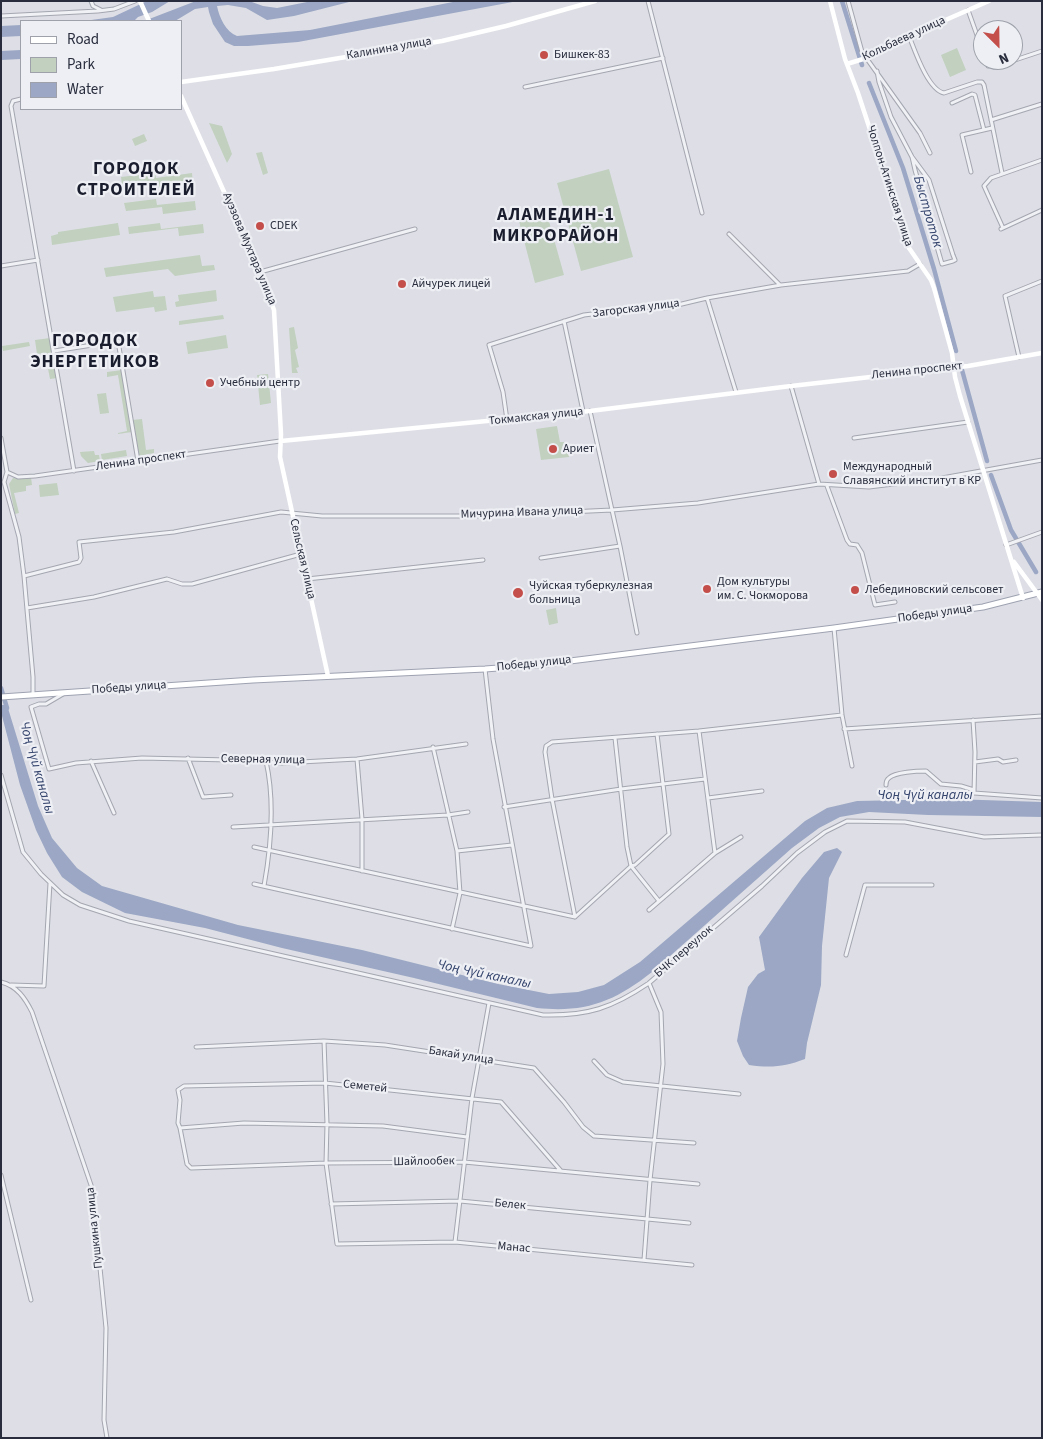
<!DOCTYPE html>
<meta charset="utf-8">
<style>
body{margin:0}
#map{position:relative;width:1043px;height:1439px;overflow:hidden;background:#dedfe6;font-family:"Source Sans 3",sans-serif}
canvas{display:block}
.frame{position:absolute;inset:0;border:2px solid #282c3c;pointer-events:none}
.legend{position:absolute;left:20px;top:20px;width:162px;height:90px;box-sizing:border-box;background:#edeff4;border:1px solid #9ea1aa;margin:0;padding:6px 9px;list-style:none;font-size:15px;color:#282c3c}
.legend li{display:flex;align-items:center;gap:10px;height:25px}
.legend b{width:25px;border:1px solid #9ea1aa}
.north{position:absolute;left:973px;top:20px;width:50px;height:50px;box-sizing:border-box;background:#edeff4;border:1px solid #9ea1aa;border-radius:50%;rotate:157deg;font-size:14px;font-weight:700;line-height:20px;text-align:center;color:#282c3c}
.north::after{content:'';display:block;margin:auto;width:18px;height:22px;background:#c44f4a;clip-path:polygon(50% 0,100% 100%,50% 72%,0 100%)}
</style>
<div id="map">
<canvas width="1043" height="1439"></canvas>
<div class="frame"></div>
<ul class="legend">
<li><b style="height:6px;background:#fff"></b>Road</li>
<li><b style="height:14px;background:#c1d0bf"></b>Park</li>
<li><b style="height:14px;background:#9ba7c4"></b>Water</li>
</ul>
<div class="north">N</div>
</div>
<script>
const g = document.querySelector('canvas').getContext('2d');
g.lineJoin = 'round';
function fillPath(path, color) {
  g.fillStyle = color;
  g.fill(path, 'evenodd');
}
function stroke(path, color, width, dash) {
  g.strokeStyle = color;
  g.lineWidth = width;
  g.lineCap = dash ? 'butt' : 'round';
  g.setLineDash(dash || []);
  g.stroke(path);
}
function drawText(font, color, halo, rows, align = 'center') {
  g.font = font + ' "Source Sans 3",sans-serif';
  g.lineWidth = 4.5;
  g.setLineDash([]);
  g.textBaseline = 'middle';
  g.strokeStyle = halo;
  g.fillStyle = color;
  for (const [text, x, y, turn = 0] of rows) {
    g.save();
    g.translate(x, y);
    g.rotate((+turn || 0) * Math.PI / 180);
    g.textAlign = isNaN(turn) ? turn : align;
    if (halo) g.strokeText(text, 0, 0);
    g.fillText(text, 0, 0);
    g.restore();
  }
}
fillPath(new Path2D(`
 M957,48L966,70L950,77L941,55Z
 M209,123L222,126L232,154L227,163Z
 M144,134L147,141L135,146L132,139Z
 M262,152L268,173L263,175L256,153Z
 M609,169L633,257L581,271L557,183Z
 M155,173L156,178L192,173L193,184L159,188L158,181L122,185L121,177Z
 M156,199L157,205L195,201L196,210L163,214L162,207L126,211L124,203Z
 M547,214L564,275L535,283L519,221Z
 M118,223L120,235L52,245L51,236L58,234V232Z
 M160,223L161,229L203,224L204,233L179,236L178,228L129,234L128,227Z
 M200,255L202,266L214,265L215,270L175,276L168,269L106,277L104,268Z
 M216,290L217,301L176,307L175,302L179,301L178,295Z
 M153,291L154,297L165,296L167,310L155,312L154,307L116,312L113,297Z
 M223,315L224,319L179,325V321Z
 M294,327L298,348L295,350L299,367L296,368L298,373H292L289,328Z
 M226,335L228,348L188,354L186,342Z
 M50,338L57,378L50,379L45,353L37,354L35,340Z
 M29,342L30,346L3,351L2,346Z
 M122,370L132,432L118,434V433L127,431L118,375L107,377V372Z
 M268,374L271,403L260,405L257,375Z
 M106,393L109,413L100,414L97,394Z
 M142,419L146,450L154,449V453L138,456L132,420Z
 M557,426L560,442H567L569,457L541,460L536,429Z
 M126,450L127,456L102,460L101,454Z
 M94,451L95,455H99L100,461L88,463L81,456L80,452Z
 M31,477L32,485L26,486V491L14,493L19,513L15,514L9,484L13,478L22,479Z
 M57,483L59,495L40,497L39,485Z
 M556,608L558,623L549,625L546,610Z`), '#c1d0bf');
fillPath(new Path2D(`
 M147,1H170L152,12L138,17L134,21H84L113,17Z
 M196,1H249L263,6L277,8L312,1H353L294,16L267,20L246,8L228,5L217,6C219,17 226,32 237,36L310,30L458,1H518L298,42L248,46H234L225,42L213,24L209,12L208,7L195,9L175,21H144Z
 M21,25V36L1,37V26Z
 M21,50V59L1,60V51Z
 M1,705H7L38,806L52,838L77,868L102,886L238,925L362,950L498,984L549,994L578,992L604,985L640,962L805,821L827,808L857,801L952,799L1042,802V817L928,815L869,812L840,817L819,828L792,848L652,972C614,1002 585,1013 537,1008L414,978L282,948L205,928L125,913L82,892L62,877L47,853L36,830L20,785L1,712Z
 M837,848L842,852L829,878L822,946L821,985L807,1043L805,1059C784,1067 771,1068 749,1065L743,1056L737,1041L741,1018L748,987L758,974L765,970L759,937L802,878L824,852Z`), '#9ba7c4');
stroke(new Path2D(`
 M842,1L862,65
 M869,83L903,168L934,269L956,351
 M962,370L987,461
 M991,475L1011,530L1036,572
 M1,688L7,708`), '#9ba7c4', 4.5);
const minor = new Path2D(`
 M91,1L93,6L101,10
 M648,1L702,213
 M848,1L862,52L920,133L930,153
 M968,10L983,52
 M1,16L98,11L114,9L135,1
 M909,36C915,51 928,90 944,93L977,82H982L984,85L1002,173
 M986,60L988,66L1006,63L1042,51
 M877,71L879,82L891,117L912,157L929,180L953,255L955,260L953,261L942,264L915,170L912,157
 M525,87L663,58
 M21,99L13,101L11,106L74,471
 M952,103L972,94L975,95L984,130
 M991,120L1042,104
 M971,172L962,135L992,128
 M1003,228L984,186L991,178L1042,160
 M1001,229L1042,210
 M729,234L780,285
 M1,266L38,260
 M260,272L415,229
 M707,298L736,392
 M564,321L583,411
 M54,351L118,341L138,461
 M1019,357L1005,296L1042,281
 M791,386L819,484
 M590,411L620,546L637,633
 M507,420L503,392L489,345L584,315L657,306L665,308L707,298L781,285L908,271L920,264
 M1,438L7,472
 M854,438L968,422
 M827,486L847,540L850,544L857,545L862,553L875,605L895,602
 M1006,545L1042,532
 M541,558L620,546
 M24,576L79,562L81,558L79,542L174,532L281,512L322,516H483L612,510L698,503L819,484L869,487L942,478L1042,460
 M307,579L483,560
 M27,608L94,597L167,579L182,584H192L301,554
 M834,628L842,715L852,766
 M63,694L46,704H39L31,707L49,769L76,763L142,758L229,760L282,763L357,759L466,744
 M33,695V677L24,576L19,537L4,482L7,472L18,477L35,476L280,441
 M973,720L975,752L974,793L1042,798
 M844,729L1042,716
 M699,731L715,853
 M615,738L627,847L631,866L635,865L669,834L657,734
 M433,747L457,851L460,893L452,929
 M188,758L203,797L231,795
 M357,759L362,819V871
 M91,761L114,813
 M975,762L998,759L1003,762L1016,760
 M1,775L23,852L41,874L63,895L80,905L129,921L543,1015C588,1016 612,1008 649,983L762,886L797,853L825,832L847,821L905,822L984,837L1042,835
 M886,785C886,783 886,780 889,778C895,772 918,771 926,771L941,784L961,786L974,790
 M708,798L762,791
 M504,807L621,789L705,779
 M233,827L448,815L468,812
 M254,847L575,917
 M457,851L512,845
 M254,884L531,946L493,739L485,669
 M264,886C271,847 275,801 266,761
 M649,910L715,853L741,837
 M575,917L552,799L545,752L546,746L552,742L699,731L842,715
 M575,917L631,866L659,901
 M846,955L865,885H932
 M1,982C17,986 25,998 32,1012L92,1188L106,1328L104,1420L107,1438
 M11,985L44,986L50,883
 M324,1041L327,1124L326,1163L337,1244L455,1242L692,1265
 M196,1047L324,1041L385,1045L534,1068L564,1102L583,1127L594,1136L694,1143
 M594,1061L607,1075L623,1082L739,1094
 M180,1128L244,1123L383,1126L467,1137
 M561,1171L501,1102L325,1083L184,1086L178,1090L180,1100L178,1123L180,1128L187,1164L191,1168L326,1163L464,1162L698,1184
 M1,1175L31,1300
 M331,1204L460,1201L689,1223
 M455,1242L472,1098L489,1003
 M644,1260L650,1180L663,1064L661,1012L649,983`);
const primary = new Path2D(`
 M1,697L253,680L485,669L538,665L834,628L983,607L1042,592`);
stroke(minor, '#a4a6b0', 5);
stroke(primary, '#9ea2b1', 7);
stroke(minor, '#f0f1f5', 3);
stroke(new Path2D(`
 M140,1L149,21
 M830,1L845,59L858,93L909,248L931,280L934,288L952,353L955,377L960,396L1023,598
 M847,64L863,59L909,36L989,1
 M181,82L274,69L442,41L506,26L595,1
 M181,96L260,272L274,310L281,434L280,457L328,676
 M281,441L590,411L791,386L968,366L1042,353
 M1014,562L1042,600`), '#fff', 4.5);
stroke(primary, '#fff', 5);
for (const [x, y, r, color] of [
 [544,55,5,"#c44f4a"],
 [260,226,5,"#c44f4a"],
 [402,284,5,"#c44f4a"],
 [210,383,5,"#c44f4a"],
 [553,449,5,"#c44f4a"],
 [833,474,5,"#c44f4a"],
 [707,589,5,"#c44f4a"],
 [855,590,5,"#c44f4a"],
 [518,593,6,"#c44f4a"]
]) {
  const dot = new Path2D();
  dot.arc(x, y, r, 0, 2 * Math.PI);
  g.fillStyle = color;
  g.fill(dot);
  stroke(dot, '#edeff4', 2);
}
drawText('12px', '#282c3c', '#edeff4', [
 ["Кольбаева улица",904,39,-25],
 ["Калинина улица",389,49,-10],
 ["Чолпон-Атинская улица",889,186,72],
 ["Ауэзова Мухтара улица",249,249,67],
 ["Загорская улица",636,309,-7],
 ["Ленина проспект",917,371,-6],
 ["Токмакская улица",536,417,-6],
 ["Ленина проспект",141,461,-8],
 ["Мичурина Ивана улица",522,513,-2],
 ["Сельская улица",302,559,77],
 ["Победы улица",935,614,-8],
 ["Победы улица",534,664,-6],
 ["Победы улица",129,688,-4],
 ["Северная улица",263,760,1],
 ["БЧК переулок",684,952,-41],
 ["Бакай улица",461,1056,9],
 ["Семетей",365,1087,6],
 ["Шайлообек",424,1162,-1],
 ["Белек",510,1205,5],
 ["Пушкина улица",95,1228,-96],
 ["Манас",514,1248,5]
]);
drawText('12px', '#282c3c', '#edeff4', [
 ["Бишкек-83",554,55],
 ["CDEK",270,226],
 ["Айчурек лицей",412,284],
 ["Учебный центр",220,383],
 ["Ариет",563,449],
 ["Международный",843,467],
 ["Славянский институт в КР",843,481],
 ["Дом культуры",717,582],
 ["им. С. Чокморова",717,596],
 ["Чуйская туберкулезная",529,586],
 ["больница",529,600],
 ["Лебединовский сельсовет",865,590]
], 'left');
drawText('italic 14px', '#35446d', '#edeff4', [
 ["Быстроток",927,212,74],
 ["Чоң Чүй каналы",36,768,74],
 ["Чоң Чүй каналы",925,796],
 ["Чоң Чүй каналы",484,975,12]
]);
g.letterSpacing = '1px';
drawText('bold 18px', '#1a1d2d', '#edeff4', [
 ["ГОРОДОК",136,170],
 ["СТРОИТЕЛЕЙ",136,191],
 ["АЛАМЕДИН-1",556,216],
 ["МИКРОРАЙОН",556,237],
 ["ГОРОДОК",95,342],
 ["ЭНЕРГЕТИКОВ",95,363]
]);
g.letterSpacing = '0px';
</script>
